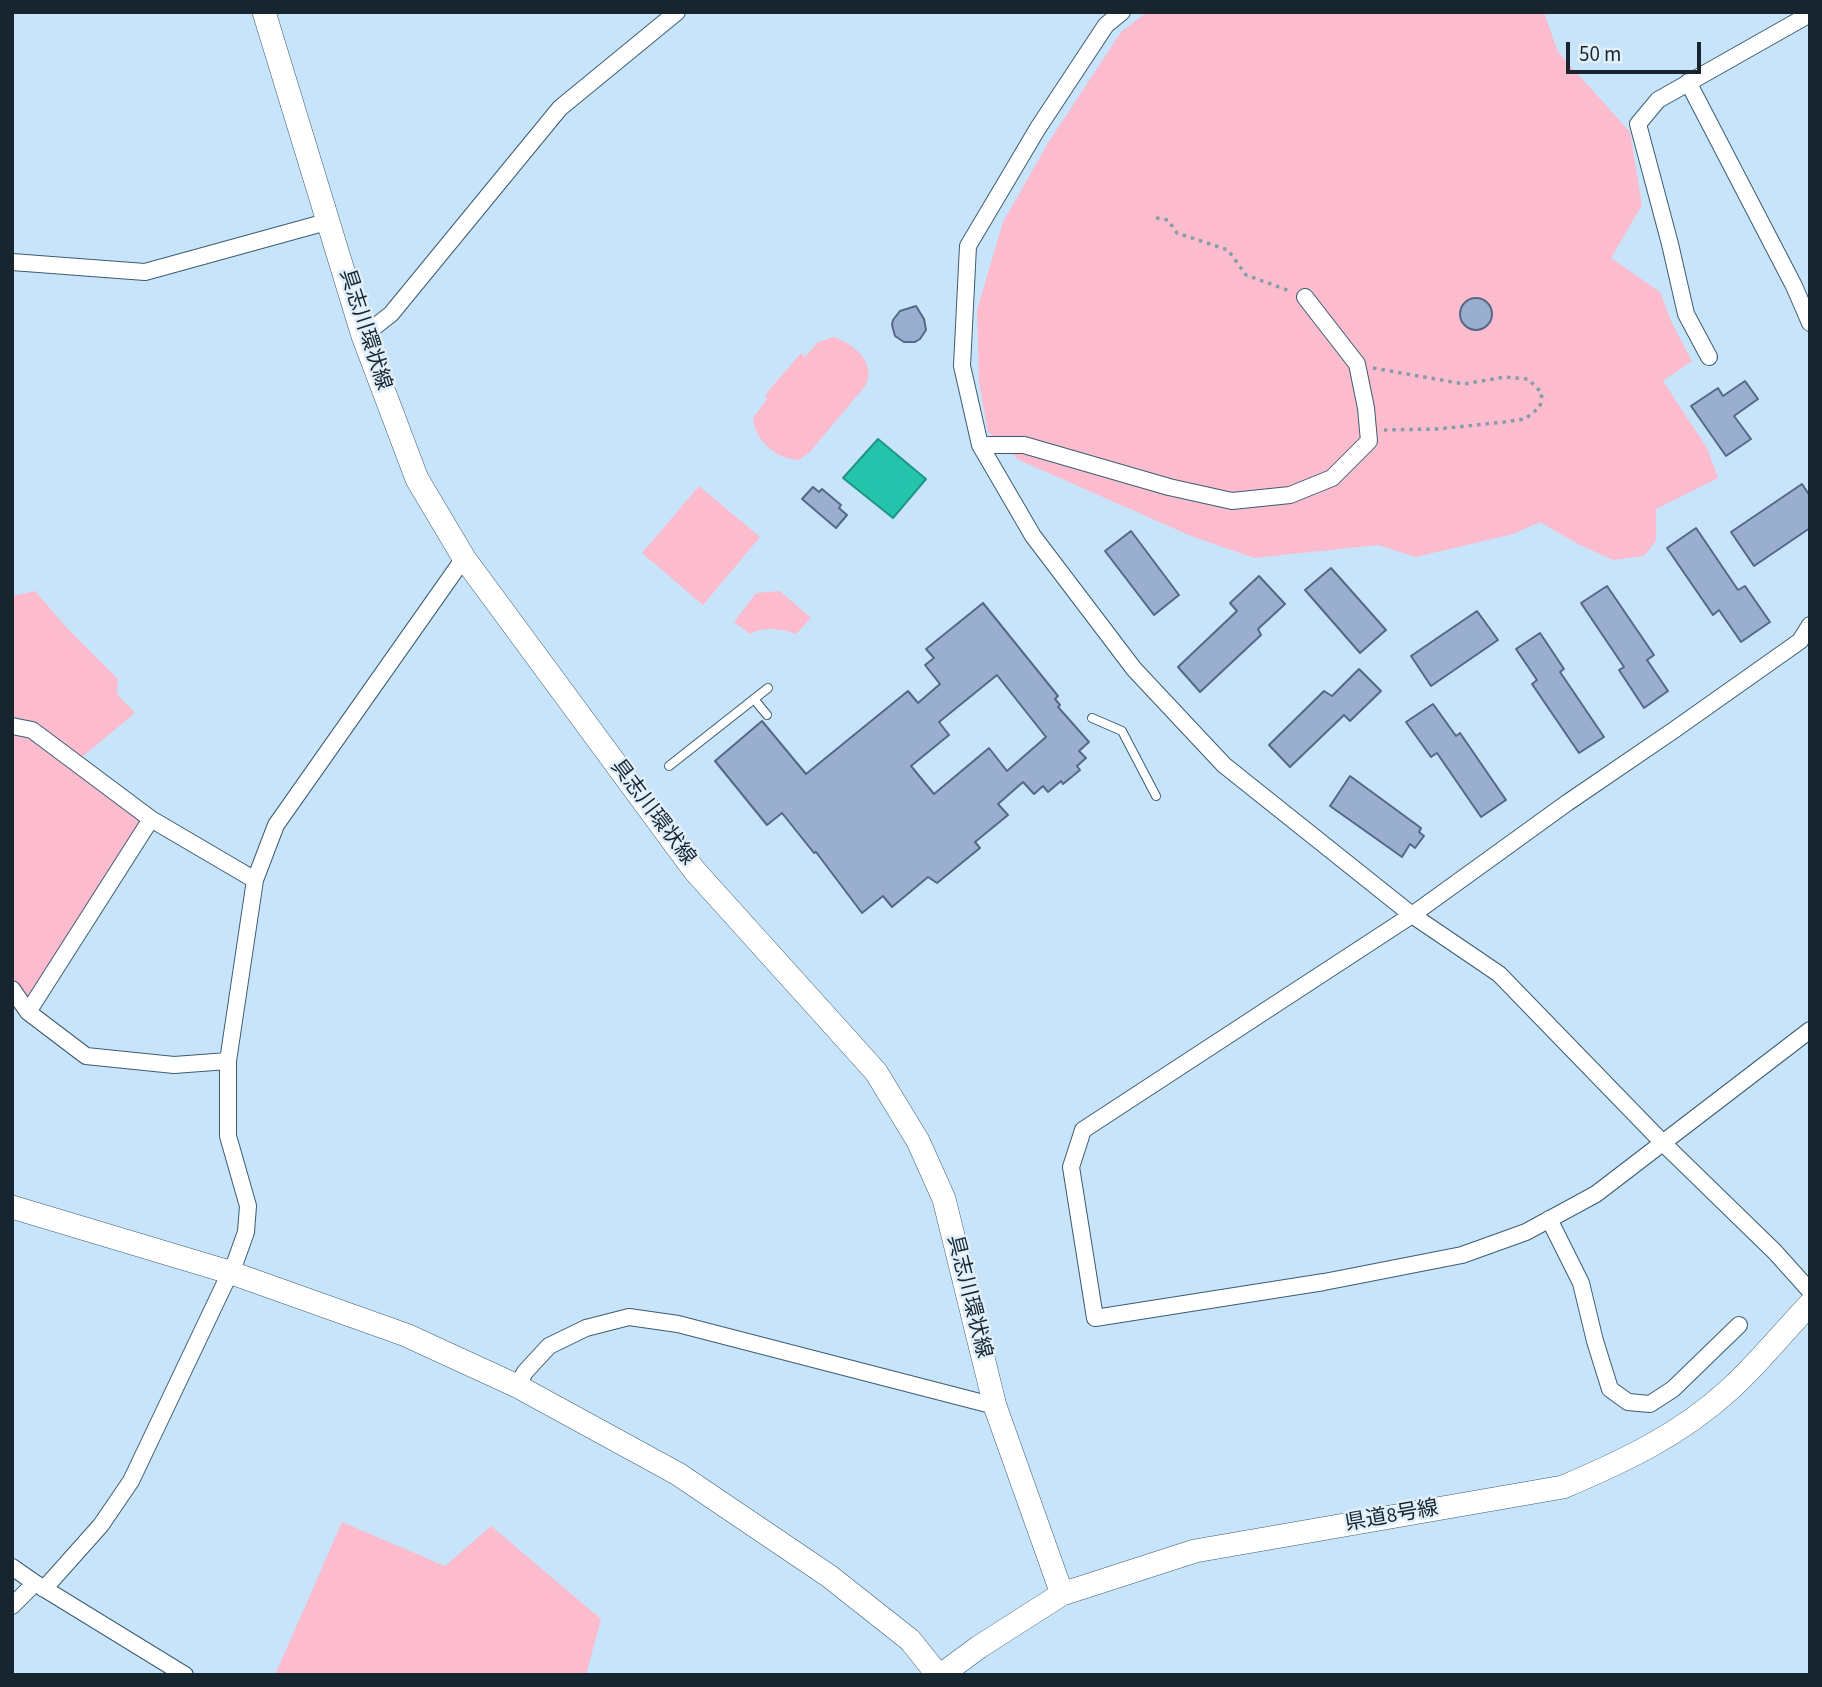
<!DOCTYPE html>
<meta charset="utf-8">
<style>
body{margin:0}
#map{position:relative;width:1822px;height:1687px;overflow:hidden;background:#c7e4fa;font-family:"Source Sans 3",sans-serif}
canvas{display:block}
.frame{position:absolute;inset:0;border:14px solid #17252f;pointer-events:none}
.scale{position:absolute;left:1566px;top:42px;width:135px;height:32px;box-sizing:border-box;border:4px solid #17252f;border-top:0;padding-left:9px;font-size:21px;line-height:24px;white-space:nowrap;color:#17252f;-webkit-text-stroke:5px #e1effa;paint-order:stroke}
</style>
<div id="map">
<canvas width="1822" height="1687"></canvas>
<div class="frame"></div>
<div class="scale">50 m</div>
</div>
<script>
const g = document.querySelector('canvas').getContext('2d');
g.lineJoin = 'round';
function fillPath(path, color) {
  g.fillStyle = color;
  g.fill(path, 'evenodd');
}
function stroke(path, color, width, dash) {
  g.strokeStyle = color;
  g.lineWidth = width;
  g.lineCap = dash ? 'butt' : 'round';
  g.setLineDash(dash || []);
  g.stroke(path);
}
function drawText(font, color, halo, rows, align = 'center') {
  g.font = font + ' "Source Sans 3","Noto Sans JP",sans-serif';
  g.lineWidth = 5;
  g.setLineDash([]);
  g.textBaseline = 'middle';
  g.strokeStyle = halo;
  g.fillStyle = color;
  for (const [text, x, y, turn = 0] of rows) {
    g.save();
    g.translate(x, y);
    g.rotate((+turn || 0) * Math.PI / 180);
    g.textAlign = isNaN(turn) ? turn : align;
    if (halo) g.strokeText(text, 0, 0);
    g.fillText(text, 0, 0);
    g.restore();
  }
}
fillPath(new Path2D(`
 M1147,12H1544L1558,52L1630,132L1642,205L1611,258L1660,292L1671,321L1692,361L1663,381L1707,448L1718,478L1656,509V541L1644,556L1613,560L1578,544L1540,522L1513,534L1416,557L1378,545L1254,558L1191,536L1019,460L988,432L979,382L977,310L1003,222L1048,143L1121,32Z
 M834,337C854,344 876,362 866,385L809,453L799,460C776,459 755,441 753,418L767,399L765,395L801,353L805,357L818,342Z
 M699,486L760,537L703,605L642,553Z
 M35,591L68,629L118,679L117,694L135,713L76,762L151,819L28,1012L12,989V596Z
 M780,591L811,618L796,634C781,629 764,626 750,634L734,622L756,593Z
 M342,1522L445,1566L491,1526L601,1619L586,1675H275Z`), '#fdbbce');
const water = new Path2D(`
 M878,439L926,479L893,518L843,478Z`);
fillPath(water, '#24c3ab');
stroke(water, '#209486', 2);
const building = new Path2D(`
 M1460 314a16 16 0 1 1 32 0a16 16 0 1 1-32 0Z
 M916,306L924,319L926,330L920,339L915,342H904L895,336L892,325L893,320L900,311Z
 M1745,381L1758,399L1734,416L1751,439L1726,456L1691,406L1718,388L1723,396Z
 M1802,484L1810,496V528L1754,566L1731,532Z
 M813,487L819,492L822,489L841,505L839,508L847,515L836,528L802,499Z
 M1696,528L1738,590L1745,586L1770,622L1741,642L1719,610L1713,615L1667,548Z
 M1131,531L1179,595L1154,615L1105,551Z
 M1331,568L1386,630L1360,653L1305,590Z
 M1259,576L1285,604L1258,629L1261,635L1200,692L1178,667L1237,611L1230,603Z
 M1607,586L1654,655L1647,660L1668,691L1644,708L1619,670L1624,667L1581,603Z
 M983,603L1058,696L1055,699L1060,705L1058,707L1089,742L1079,751L1086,758L1077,766L1080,770L1063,784L1061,781L1048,792L1043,786L1034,794L1023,782L998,804L1008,815L975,842L980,848L937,883L928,877L892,907L883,896L862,913L816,852L814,853L782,813L767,825L715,761L762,721L806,774L908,691L918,703L940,684L925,665L934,658L926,649ZM997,675L1046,737L1007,771L989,748L934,794L911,766L949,735L939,722Z
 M1477,611L1498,640L1431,686L1411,656Z
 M1540,633L1564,669L1560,672L1604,737L1579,753L1532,684L1537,680L1516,649Z
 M1359,669L1381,691L1350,721L1344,715L1290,767L1269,745L1324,691L1332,696Z
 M1433,704L1456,736L1460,733L1506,800L1481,817L1437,753L1431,757L1406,722Z
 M1350,776L1421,828L1419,832L1424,836L1415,848L1410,844L1402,857L1330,806Z`);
fillPath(building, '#9aafd0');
stroke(building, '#556886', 2);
const lane = new Path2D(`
 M754,699L767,715
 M1092,718L1122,731L1156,796
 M669,766L768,688`);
const street = new Path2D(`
 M1122,12L1106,25L1038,128L968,246L962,366L980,445L1033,536L1134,669L1224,765L1412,915L1499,974L1664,1144L1775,1252L1810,1291
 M1688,82L1794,286L1810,323
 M12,262L145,272L330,221
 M363,336L391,314L560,108L677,12
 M1709,357L1686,314L1670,244L1638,124L1658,100L1810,14
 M980,445H1024L1169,487L1232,501L1290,495L1332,478L1369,441L1366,408L1357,364L1305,297
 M1810,625L1800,641L1674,730L1567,803L1412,915L1083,1130L1071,1167L1095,1318L1324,1282L1462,1255L1526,1232L1596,1194L1810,1030
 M12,726L32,730L151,819L255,880
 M12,989L28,1012L86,1056L174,1065L228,1061
 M28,1012L151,819
 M1549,1219L1581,1283L1595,1341L1610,1389L1628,1402L1650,1404L1673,1389L1739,1325
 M517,1386L525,1372L549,1346L586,1328L629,1317L678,1324L995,1406
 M12,1567L35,1583L185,1675
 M44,1589L101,1525L131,1481L236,1260L246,1232L248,1206L228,1136V1061L255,880L276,825L464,558
 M12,1606L35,1583`);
const secondary = new Path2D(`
 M264,12L363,336L417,479L464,558L694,870L876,1072L918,1141L944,1199L995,1406L1062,1594
 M12,1207L229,1272L406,1335L517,1386L678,1474L829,1576L910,1640L938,1675
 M941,1675L979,1647L1062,1594L1195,1551L1563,1487C1624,1461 1680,1435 1729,1390C1758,1364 1783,1332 1810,1304`);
stroke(lane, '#3b5c72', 10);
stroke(street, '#3b5c72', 18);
stroke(secondary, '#3b5c72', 24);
stroke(new Path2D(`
 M1156,218L1168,220L1177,233L1228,250L1246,275L1290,291
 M1373,368L1464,384L1505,377L1528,379L1542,393L1540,407L1525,419L1504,422L1438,429L1384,430`), '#859cae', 3.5, [3.5, 5]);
stroke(lane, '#fff', 8);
stroke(street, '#fff', 16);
stroke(secondary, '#fff', 23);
drawText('21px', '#17252f', '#e1effa', [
 ["具志川環状線",364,330,72],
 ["具志川環状線",652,813,53],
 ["具志川環状線",968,1297,76],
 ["県道8号線",1392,1517,-10]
]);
</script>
